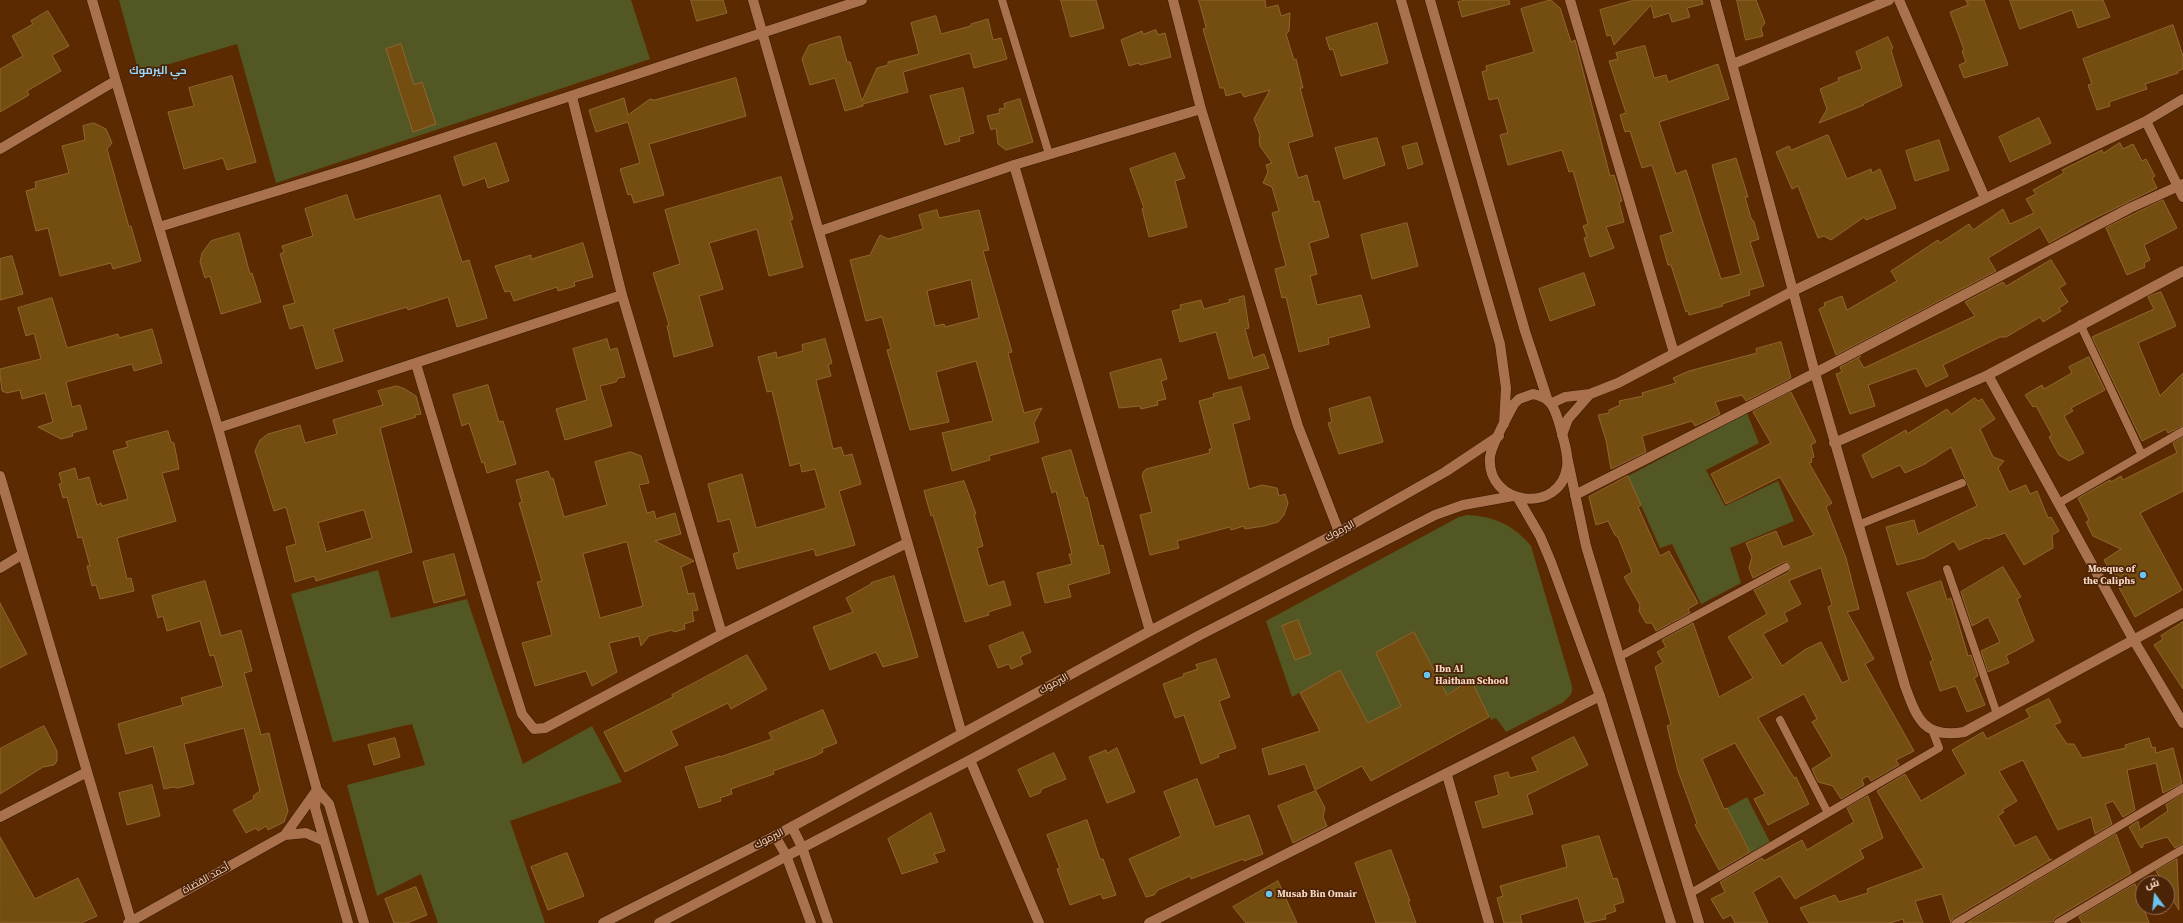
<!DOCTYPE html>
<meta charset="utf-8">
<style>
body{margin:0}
#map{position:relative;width:2183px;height:923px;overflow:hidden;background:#5c2a00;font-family:"Source Serif 4",Cairo,serif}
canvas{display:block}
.north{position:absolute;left:2135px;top:875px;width:40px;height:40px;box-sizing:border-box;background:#4b2407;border:1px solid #906c53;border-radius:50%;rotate:345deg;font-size:11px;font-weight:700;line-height:16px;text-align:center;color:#f8d8c4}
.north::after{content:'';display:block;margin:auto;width:14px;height:18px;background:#6ac3f1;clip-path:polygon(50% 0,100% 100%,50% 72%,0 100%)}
</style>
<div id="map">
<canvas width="2183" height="923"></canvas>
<div class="north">ش</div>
</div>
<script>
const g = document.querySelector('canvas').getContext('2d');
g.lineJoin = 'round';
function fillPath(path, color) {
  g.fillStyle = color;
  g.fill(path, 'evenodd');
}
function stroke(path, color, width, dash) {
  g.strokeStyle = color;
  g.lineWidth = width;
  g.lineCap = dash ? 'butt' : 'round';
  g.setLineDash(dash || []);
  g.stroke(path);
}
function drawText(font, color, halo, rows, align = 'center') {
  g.font = font + ' "Source Serif 4",Cairo,serif';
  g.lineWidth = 3.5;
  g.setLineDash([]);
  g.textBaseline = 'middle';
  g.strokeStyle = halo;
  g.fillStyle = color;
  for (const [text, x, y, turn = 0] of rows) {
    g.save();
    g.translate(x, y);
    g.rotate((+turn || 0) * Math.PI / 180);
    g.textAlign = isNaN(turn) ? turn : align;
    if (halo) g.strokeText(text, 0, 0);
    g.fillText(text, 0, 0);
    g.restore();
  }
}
fillPath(new Path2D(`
 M119,0H631L650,59L276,183L237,44L139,73Z
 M1747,413L1759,443L1706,470L1725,506L1778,481L1794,521L1730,548L1741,583L1701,604L1672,544L1660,548L1628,476Z
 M1467,515C1493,516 1514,525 1531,546L1572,686C1573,695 1569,697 1562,703L1506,732L1496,718L1491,720L1471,679L1440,699L1437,693L1444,688L1414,632L1376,653L1401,706L1368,723L1340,670L1292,697L1266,621L1459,517ZM1297,620L1311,654L1295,660L1282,627Z
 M378,570L391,618L467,599L523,764L592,726L622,782L510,821L545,923H438L421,874L377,896L347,785L425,765L412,724L333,742L291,594Z
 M1747,797L1771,844L1752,855L1727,808Z`), '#535724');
const building = new Path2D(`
 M691,0H723L727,13L697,21Z
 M1061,0H1096L1104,28L1071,37Z
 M1199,0H1265L1266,8L1278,5L1281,16L1290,13L1289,31L1286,34L1294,60L1296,59L1303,88H1300L1313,136L1288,143L1298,178L1307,175L1314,202L1319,201L1329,237L1309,243L1317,274L1310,276L1317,305L1361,295L1370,327L1328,338L1329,344L1299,352L1286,297L1282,298L1275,269L1286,266L1272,213L1279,211L1272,187L1263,183L1268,172L1266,165L1272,163L1260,146L1259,139L1260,135L1254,119L1270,90L1244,97L1241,92L1226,96L1224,88H1220L1211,57L1203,29L1206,28Z
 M1466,0H1509L1510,4L1462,17L1458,2Z
 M1551,0L1560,8L1571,42L1575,40L1610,176L1614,175L1622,201L1619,202L1624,222L1606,227L1614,248L1590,257L1584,238L1587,237L1583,226L1588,224L1573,171L1569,172L1562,150L1508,165L1500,135L1508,133L1498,98L1489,100L1482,72L1487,70L1486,66L1534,52L1521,9Z
 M1635,0H1702L1703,4L1687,8L1690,17L1672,22L1669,13L1654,18L1651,5L1614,45L1611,35L1607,36L1600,10Z
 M1737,0H1756L1765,23L1761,28L1763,36L1746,40Z
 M1966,0H1984L2008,65L1964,78L1959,65L1966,62L1962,51L1964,50L1950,12L1968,5Z
 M2010,0H2103L2110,17L2078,28L2072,10L2020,29Z
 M48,11L69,46L52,55L61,71L27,91L29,95L0,112V69L23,56L12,36L33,24L31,21Z
 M936,16L941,34L971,26V24L988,19L993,40L1001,38L1007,59L974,68L970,53L903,72L908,92L863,104V106L845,111L835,78L810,85L802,59L809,45L840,36L847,62H850L862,101L877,68L888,65V62L919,54L911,23Z
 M1377,23L1388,63L1341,76L1333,49L1330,50L1326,38Z
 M2173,25L2183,56V69L2178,71V73L2145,84L2147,89L2109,102L2110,106L2097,110L2088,85L2092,84L2083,59Z
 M1156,30L1158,35L1165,33L1171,57L1140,65L1139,63L1129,66L1121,40L1142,31L1143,34Z
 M1888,37L1893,48L1891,50L1902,86L1863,104L1864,105L1819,123L1827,109L1820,89L1839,81L1838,78L1862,69L1856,52Z
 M401,44L414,85L422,82L436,124L413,132L386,49Z
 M1645,46L1654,78L1666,75L1668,82L1718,64L1729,99L1659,122L1676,174L1686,170L1721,279L1741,274L1712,165L1736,158L1748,197H1745L1751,218L1754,222L1759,239L1750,242L1764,286L1749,290L1750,295L1722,304L1723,306L1689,315L1688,311L1686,312L1671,265H1668L1660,236L1673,232L1652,165L1642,168L1630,131L1625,132L1620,115L1626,113L1609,61L1618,59L1616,53Z
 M232,76L256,162L227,170L223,158L184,169L168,112L194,106L189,88Z
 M736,78L746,116L649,144L664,195L634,203L631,194L628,195L620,169L640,163L628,122L596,132L589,110L624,98L628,115L650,99L654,100Z
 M963,88L974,133L959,137L960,141L945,145L930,96Z
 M1020,99L1033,142L1006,150L998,144L996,128L991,130L987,116L1000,113L999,109L1005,108L1004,104Z
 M2039,118L2051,143L2010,162L1999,137Z
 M94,123L106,129L112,143L107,149L129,227L131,226L141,261L113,269L111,263L60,276L48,228L36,231L26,191L36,188L35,182L69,173L62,146L85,140L83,126Z
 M1828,135L1847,179L1871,169L1872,173L1880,169L1896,208L1866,220L1864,217L1831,240L1824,236L1818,238L1798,186L1792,189L1776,152L1789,146L1791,150Z
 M1377,138L1385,165L1344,179L1335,148Z
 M1939,140L1949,170L1915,181L1906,151Z
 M496,143L509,181L488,188L485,178L463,186L454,157Z
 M1417,143L1423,164L1408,169L1402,147Z
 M2120,143L2123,149L2133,144L2142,161L2146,159L2155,176L2152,178L2157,188L2087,222L2049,243L2040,227L1988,258L1996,271L1836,355L1819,309L1825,306L1824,303L1842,296L1847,310L1897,281L1891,271L1938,240L1940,243L1969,224L1973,230L2003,209L2010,224L2034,213L2026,199L2036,194L2033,190L2064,173L2062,170L2102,150L2103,153Z
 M1175,153L1185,178L1175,181L1187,227L1149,237L1142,209L1144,208L1130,169Z
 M781,177L793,219L790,220L803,267L769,276L757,229L709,243L723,289L699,296L713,346L674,357L667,326L669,325L653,273L680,264L665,210Z
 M347,195L355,220L440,195L462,262L469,260L487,318L457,327L448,297L408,310L407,307L333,329L343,361L316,369L303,325L290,329L283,306L295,303L280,254L284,252L282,246L313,236L305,209Z
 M2163,200L2177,228L2144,245L2150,260L2144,263L2145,267L2127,275L2106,228Z
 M937,210L939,218L979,210L989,250L983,251L1012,352L1008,353L1024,413L1042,408L1034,423L1039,442L989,456L990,460L952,471L942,433L993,421L976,361L936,372L949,422L910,430L887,350L891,349L882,317L866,321L850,260L870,255L880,235L888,239L923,229L919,215ZM971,280L979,318L945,327L944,324L935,326L927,291Z
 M1407,223L1418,266L1372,279L1361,235Z
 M239,233L250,274L252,273L261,302L221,314L210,276L205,278L200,262L202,253L211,241Z
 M583,243L593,277L574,282L575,286L558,291L557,287L514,301L510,291L505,292L495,266L531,255V259Z
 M12,256L23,294L0,300V259Z
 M2051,260L2066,284L2059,288L2068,302L2059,308L2061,311L2043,322L2040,317L2006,337H2000L1943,365L1948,376L1926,387L1916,368L1868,385L1875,406L1850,414L1836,374L1842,372L1840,367L1861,356L1858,358L1864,368L1975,316L1965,302L2003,282L2006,286Z
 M1584,273L1595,305L1550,321L1539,289Z
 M2161,292L2176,326L2138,343L2160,396L2183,373V426L2168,433L2166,429L2142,441L2092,337L2154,309L2148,297Z
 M1244,296L1249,328L1245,329L1253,358L1264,354L1269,368L1229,379L1216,332L1180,342L1172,311L1181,309L1180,305L1201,300L1204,309L1230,302L1229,300Z
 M52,298L67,348L118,334L119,338L152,329L162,363L134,371L132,364L66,382L72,407L80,405L87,429L72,433L73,436L61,439L38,427L53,422L45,393L22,399L20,390L7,393L2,391L0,374V369L41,359L34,333L26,336L18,308Z
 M607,339L610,350L617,348L625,377L618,378L616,382L600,386L612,426L565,440L556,409L587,400L573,349Z
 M825,339L832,363L828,365L831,376L816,380L833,449L841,447L844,456L852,454L861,484L839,491L855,545L816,556L814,549L737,569L733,554L739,552L730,519L718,522L708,484L742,474L756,528L826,508L815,469L802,472L800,463L790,466L772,391L767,392L758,357L776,352L777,358L803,351L802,345Z
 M1781,342L1791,378L1746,401L1742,395L1715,402L1720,414L1695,426L1692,421L1642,436L1646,452L1611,469L1606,440L1598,415L1609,413V410L1620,405L1619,401L1643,396L1642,393L1676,383L1673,378L1689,371L1757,353L1756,349Z
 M2089,357L2105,390L2071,408L2073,411L2064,416L2084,453L2069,461L2059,455L2049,437L2052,435L2036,406L2033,407L2025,395L2042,385L2044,389L2072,373L2069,367Z
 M1161,359L1167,379L1161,381L1166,399L1157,401L1158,405L1141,409L1140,406L1119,408L1110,373Z
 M488,385L499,422L503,421L516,464L487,473L484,462L482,463L469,423L462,426L453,395Z
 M397,386L405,389L416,396L421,414L415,415L416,417L380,428L412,552L316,581L314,576L295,582L286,547L296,544L286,507L274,511L255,451L260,440L268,434L300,425L305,443L337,434L333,420L383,405L378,391ZM364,510L372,538L326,552L318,523Z
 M1241,387L1250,419L1233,424L1249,489L1262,485L1277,488L1279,496L1285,494L1288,503L1284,515L1278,522L1264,526L1245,529L1244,526L1231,530L1230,527L1177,541L1179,548L1150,555L1140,515L1152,512L1142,475L1144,471L1146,469L1210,453L1209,449H1212L1199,401L1214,397L1213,394Z
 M1791,392L1816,442L1811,445L1814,457L1811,458L1812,462L1809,463L1832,503L1826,507L1846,558L1859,609L1847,612L1874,659L1865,664L1914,751L1896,760L1899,765L1871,781L1868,776L1862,779L1864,785L1841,799L1833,786L1818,782L1812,769L1832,756L1812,722L1817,719L1804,694L1758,718L1794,778L1796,777L1809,804L1768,825L1754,799L1765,794L1735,743L1702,759L1724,809L1727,808L1750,852L1719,870L1695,825L1697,823L1678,771L1667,726L1671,724L1655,667L1663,662L1657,652L1666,647L1662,640L1693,623L1719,697L1753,678L1728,637L1767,614L1754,590L1789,572L1791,567L1789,562H1784L1753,578L1749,568L1752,557L1746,543L1776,531L1783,547L1814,535L1780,477L1726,504L1711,474L1771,443L1753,412ZM1821,568L1832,605L1828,607L1849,680L1842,683L1821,642L1806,649L1782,666L1763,634L1788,621L1784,613L1801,604L1789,581Z
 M1370,397L1383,442L1339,454L1328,423L1332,422L1329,409Z
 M1975,398L1978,401L1982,399L1995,419L1980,429L1993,457L2004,461L1998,468L2009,492L2026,485L2030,494L2037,491L2048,518L2051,517L2059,531L2052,535L2053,548L2024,565L2005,533L1988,539L1986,538L1959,550L1954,541L1924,558L1897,565L1886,527L1914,520L1918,534L1977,506L1951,447L1925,464L1905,473L1900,465L1872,478L1862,455L1906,430L1907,434L1947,409L1951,414Z
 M168,431L171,442L174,443L179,469L162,473L176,521L117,538L127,579L131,578L134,591L100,599L96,585L92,586L87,566H90L82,537L78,538L67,497L63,498L59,484L62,483L59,473L75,468L78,480L89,477L97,505L101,503L102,506L128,499L113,451L128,447L126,442Z
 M2183,437V491L2140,513L2182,590L2135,617L2104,560L2121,549L2093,536L2086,522L2089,520L2078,498L2110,480L2111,482L2121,476L2123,480L2177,453L2173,443Z
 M1071,450L1085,498L1087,497L1099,546L1103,545L1110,573L1068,585L1071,597L1045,603L1037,573L1072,564L1069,554H1072L1056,491L1052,493L1042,458Z
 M631,452L641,456L649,483L639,485L647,513L654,511L656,519L675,513L681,534L655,541L694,561L681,567L688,594L694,593L698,610L692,611L694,621L684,624L685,629L674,632L672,630L649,636L641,646L639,636L609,643L617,672L592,686L586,671L535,686L522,643L552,635L537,582L542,581L519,503L522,502L516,480L548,471L551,479L553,478L564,517L607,505L595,462ZM627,542L643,606L600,618L583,554Z
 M1628,476L1641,505L1638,507L1660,556L1669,551L1698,603L1688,609L1690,613L1656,631L1652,623H1646L1639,611L1640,605L1624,577L1632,572L1618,537L1615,535L1608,521L1596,525L1589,497Z
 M964,481L976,514H974L983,546L977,548L988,586L1004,581L1011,605L988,612L989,615L965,622L933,515L931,516L924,491Z
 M454,554L465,595L434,603L423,562Z
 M2003,567L2021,597L2017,599L2034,641L2006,656L2009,663L1988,672L1981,651L2000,642L1988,617L1972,626L1961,592Z
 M894,576L918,657L883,667L876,652L830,670L813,627L853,612L846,598L871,584V583Z
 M205,581L221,636L241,630L252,671L244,673L261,735L269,733L278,771L288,811L284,822L268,830L266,826L258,831L256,828L246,833L233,810L254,799L253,796L260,791L244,728L184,744L194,784L177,788L173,787L164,789L153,746L126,754L118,724L183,705L181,698L223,686L214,655L210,656L200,621L167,631L163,616L158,618L152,596Z
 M1941,581L1947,600L1951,598L1968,656L1971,655L1978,676L1974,678L1985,705L1967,712L1956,686L1940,691L1930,662L1933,660L1907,593Z
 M0,603L27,654L0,668Z
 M1298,620L1311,654L1295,660L1282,626Z
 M2183,622V689L2154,645L2163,639L2161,636Z
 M1023,632L1031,652L1020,657L1023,664L1011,669L1009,664L998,668L989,646Z
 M1414,632L1447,695L1471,679L1489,717L1371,781L1362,766L1315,790L1305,764L1269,775L1262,749L1320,731L1300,693L1340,670L1368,723L1401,706L1376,653Z
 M747,655L767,689L731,709L728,703L671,731L678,745L625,772L604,732L673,697L672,695Z
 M1216,659L1230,697L1219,701L1236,748L1218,754L1219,757L1201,764L1184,715L1175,718L1163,684L1184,676L1183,674L1198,669L1196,665Z
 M2049,699L2061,722L2054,725L2067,744H2074L2082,758L2126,748L2125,745L2149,738L2152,748L2155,747L2156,753L2173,748L2182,783L2163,793L2156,763L2127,770L2135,810L2123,817L2113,801L2105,804L2112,824L2095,834L2091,817L2058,830L2023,760L1999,771L2017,801L2002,810L2004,812L1998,816L2015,846L2036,836L2050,860L2052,859L1953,918L1951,923L1942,894L1915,901L1923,923H1904L1903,919L1890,923H1809L1800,908L1835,895L1839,902L1868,893L1867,889L1924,868L1877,791L1905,774L1921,801L1966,774L1952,750L1983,732L1987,739L2030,717L2026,710Z
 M823,710L837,743L822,749L823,752L813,757L773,771L774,774L731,789L732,794L720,798L721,801L699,808L685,767L720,756V757L772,739L769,733Z
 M44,726L57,751V761L54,765L43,767L0,794V749Z
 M1574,737L1588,765L1527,795L1533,814L1483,828L1475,802L1499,795L1494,776L1508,772L1510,778L1538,771L1532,758Z
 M395,738L400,757L374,765L368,745Z
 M1117,748L1135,792L1107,803L1089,757L1106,750L1107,753Z
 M1054,753L1066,779L1042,789L1040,793L1030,797L1018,770Z
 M1197,779L1215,827L1249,815L1263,854L1244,861L1243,859L1191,879L1190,876L1158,890L1154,895L1146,897L1129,859L1181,836L1164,792Z
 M152,785L160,816L127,825L119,793Z
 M1316,791L1325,808L1323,817L1327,826L1293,843L1278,806Z
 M2183,794V843L2175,848L2167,837L2143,844V847L2141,848L2129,827L2138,821L2140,830L2168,811L2166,805Z
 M1868,796L1883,838L1860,850L1864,858L1795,899L1780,876L1753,892L1768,923H1735L1731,915L1723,919L1711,899L1725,892L1720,882L1762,858L1764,861L1802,840L1807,850L1854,822L1847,808Z
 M931,813L945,851L934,854L938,862L902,874L888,839Z
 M1087,820L1100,859H1103L1116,895L1103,899L1101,894L1070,905L1057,869L1060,868L1047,835Z
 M2116,834L2131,873L2055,918L2053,922L1967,923Z
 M1599,836L1613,879L1617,878L1624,902L1614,905L1616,911L1605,915L1606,919L1585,923L1578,898L1520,915L1522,923H1504L1497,898L1503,896L1500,886L1567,867L1562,846Z
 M0,837L35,899L78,878L97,916L81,923H0Z
 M1391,850L1410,901H1408L1416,923H1376L1355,863Z
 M567,853L584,896L548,910L531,867Z
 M2177,859L2179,910L2167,890V883H2163L2156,871Z
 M1278,881L1297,923H1246L1233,907Z
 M2135,884L2149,923H2082L2079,917Z
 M416,887L427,915L407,923H394L385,899Z`);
fillPath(building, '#744d11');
stroke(building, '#8f672f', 1);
const service = new Path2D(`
 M1002,0L1049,154
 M2080,324L2142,455
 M2059,503L2183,431
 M1858,525L1962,483
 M1947,569L1997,714
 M1619,657L1786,567
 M1780,720L1828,813
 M1691,893L1939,748L1933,732
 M1956,923L2183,788
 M2058,923L2183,849`);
const minor = new Path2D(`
 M753,0L962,734
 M1173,0L1201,109L1298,426L1339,532
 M1570,0L1674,353
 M1715,0L1815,373L1905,686C1917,719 1924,739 1964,732L2183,613
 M1899,0L1985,198
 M1733,64L1889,0
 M572,97L622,295L722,634
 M2146,121L2183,197
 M0,149L115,81
 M1014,165L1150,631
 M159,227L358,166L862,0
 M820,231L1014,165L1201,109
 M416,364L501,647L522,714L534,729L545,728L722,634L907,543
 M1988,375L2133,639L2183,723
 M1552,403L1565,397L1590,394L1618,383L1793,291L2146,121L2183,99
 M218,428L622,295
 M1562,435L1568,419L1590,394
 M1834,443L1988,375L2183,271
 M0,476L131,921
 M1575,495L1815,373L2130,208L2183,184
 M0,568L23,554
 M970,760L1039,923
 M1447,775L1489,923
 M0,817L87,772
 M792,827L802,847L828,923
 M285,835L317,790
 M775,836L786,855L811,923
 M128,923L285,835L306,833L324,841
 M1149,923L1600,696`);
const tertiary = new Path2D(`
 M92,0L218,428L317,790L315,808L348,923
 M1401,0L1500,344L1506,388L1504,424
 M1430,0L1525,331L1547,398
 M1533,394C1552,397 1555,409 1560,426C1563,439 1569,454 1567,467C1560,515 1486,506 1490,457C1491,446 1508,415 1514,404L1519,399Z
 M1567,456L1586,546L1699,923
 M1518,498L1540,536L1551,562L1600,696L1671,923
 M317,790L329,804L364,923
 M603,923L775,836L1150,631L1339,532L1445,472L1499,436
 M659,923L970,760L1200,635L1435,515L1463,505L1513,496`);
stroke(service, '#351906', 9);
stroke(minor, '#351906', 11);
stroke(tertiary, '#351906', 11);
stroke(service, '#aa714d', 8);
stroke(minor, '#aa714d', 10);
stroke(tertiary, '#aa714d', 10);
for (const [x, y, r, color] of [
 [2143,575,4,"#6ac3f1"],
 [1427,675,4,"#6ac3f1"],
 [1269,894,4,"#6ac3f1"]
]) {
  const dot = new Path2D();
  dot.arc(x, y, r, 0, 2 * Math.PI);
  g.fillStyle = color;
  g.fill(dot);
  stroke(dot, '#4b2407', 1.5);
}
drawText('10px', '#f8d8c4', '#4b2407', [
 ["اليرموك",1340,531,-28],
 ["اليرموك",1054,684,-29],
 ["اليرموك",769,839,-27],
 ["أحمد القضاة",206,879,-29]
]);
drawText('bold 10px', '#f8d8c4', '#4b2407', [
 ["Mosque of",2135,569,"right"],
 ["the Caliphs",2135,581,"right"],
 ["Ibn Al",1435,669],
 ["Haitham School",1435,681],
 ["Musab Bin Omair",1277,894]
], 'left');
drawText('bold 11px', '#9ad9fb', '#4b2407', [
 ["حي اليرموك",158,71]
]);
</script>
